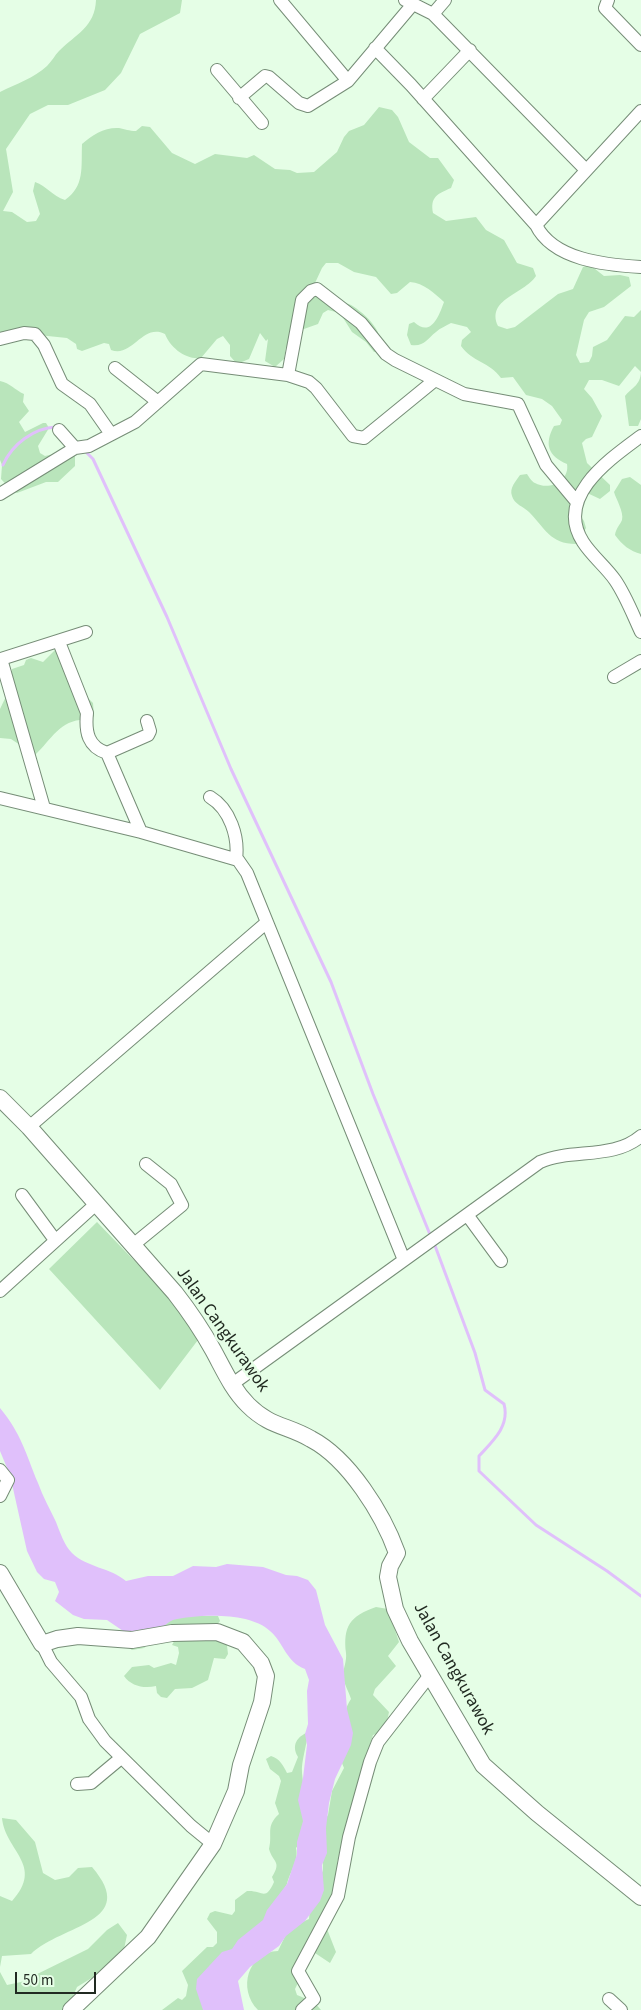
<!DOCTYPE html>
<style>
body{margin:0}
#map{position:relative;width:641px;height:2010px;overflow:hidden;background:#e5fee6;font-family:"Source Sans 3",sans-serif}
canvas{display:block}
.scale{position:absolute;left:15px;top:1972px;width:81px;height:22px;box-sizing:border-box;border:2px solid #212a21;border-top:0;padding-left:6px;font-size:15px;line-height:18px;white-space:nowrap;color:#212a21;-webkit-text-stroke:4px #e5fee6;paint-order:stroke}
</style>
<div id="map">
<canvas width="641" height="2010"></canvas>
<div class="scale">50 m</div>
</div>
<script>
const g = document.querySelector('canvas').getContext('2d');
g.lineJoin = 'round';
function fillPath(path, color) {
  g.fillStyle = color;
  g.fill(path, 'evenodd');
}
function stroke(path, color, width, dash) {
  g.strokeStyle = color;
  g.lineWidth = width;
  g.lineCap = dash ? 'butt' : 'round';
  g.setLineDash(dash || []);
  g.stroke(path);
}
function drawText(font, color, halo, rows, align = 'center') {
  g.font = font + ' "Source Sans 3",sans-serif';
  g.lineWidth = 5;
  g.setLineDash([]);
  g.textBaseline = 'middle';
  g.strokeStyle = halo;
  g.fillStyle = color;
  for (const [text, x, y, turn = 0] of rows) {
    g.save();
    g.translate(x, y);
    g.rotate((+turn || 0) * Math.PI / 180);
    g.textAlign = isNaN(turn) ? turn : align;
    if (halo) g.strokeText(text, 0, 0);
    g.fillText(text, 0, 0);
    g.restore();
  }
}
fillPath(new Path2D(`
 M96,0H182L180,13L140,34L121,73L105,90L68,105H48L30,114L6,149L13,192L3,211L12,212L27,222L36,221L40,214L33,191L35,182C47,186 52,196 65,200C85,186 81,167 82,144C92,135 105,127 119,128C125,129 129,131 136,131L142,126L150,127L172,153L195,164L215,154L247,158L254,155L275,169L290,170L297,173L314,172L337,152L344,137L349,131L364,125L379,107L392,110L398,117L409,142L430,158H438L454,180L451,188C437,194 430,197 433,213L446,221L476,217L486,230L504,240L517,263L533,268L536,276C523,295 486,299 498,326L507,329L515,327L558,294L573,289L583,267L590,265L604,276L620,275L629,277L631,286L604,307L589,312L584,320L576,355L580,363L589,362L592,356L593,347L607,340L625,316L634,317L641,310V419L638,426H629L625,396C632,387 640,386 641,372L635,366L619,386L602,380H589L584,389L592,398L602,416L592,437L586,439L582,443L587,463L610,485V491L600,499L585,492L575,509L584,521L586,528L576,544C550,544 545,528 529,512C524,507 514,504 512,496C509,488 516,481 520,475L527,474C529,477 532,482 535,483C549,491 570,481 567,464C548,456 544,444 554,426L560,425L562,420L552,406L542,399L526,395L513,377L501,378C490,362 472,362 461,346L462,340L471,332L467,327L451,323C446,326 440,328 436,332C427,339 424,347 411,345L407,335L409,324L414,322C431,338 439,316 444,302C434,293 424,283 410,282L397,293L391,294L376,277L354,272L338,263H326L322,268L315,283C320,288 326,297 332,300C338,303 345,302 351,305C366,314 387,334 379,352H374L366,342L352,332L340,313L328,310L323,313L318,324L301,330L297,341L286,347L284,359L275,367L265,361L268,339L266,341L260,333L249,359L237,364L230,356V345L223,336L217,339L201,358C185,360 170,347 165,334C142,323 133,358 111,350L109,344L104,343L82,351L77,349L76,344L67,338L19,333L0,340V92C16,84 34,78 47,66C52,61 55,55 59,51C76,34 95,27 96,0Z
 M0,381C10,383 15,390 24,394L23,402L29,411L19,422L25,432L43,423H46L49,428L38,446L40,453L45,456L54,454L65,446L75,451V466L58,482H46L17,493L12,491L1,479L2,465L0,460Z
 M630,477L641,485V554C630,551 622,545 615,535C616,528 620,525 622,520C624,512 616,499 614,492L622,479Z
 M55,650L61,651L84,694L93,703L94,716L90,720C61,717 53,738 35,755L11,739L0,738V709L11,686L12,669L24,665L26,660L31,658L43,662Z
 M97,1222L177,1305L201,1336L160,1390L49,1269Z
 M376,1607L388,1609L399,1642L388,1656L396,1666L375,1689L373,1695L389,1712L385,1731L373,1735L361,1771L337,1863L341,1888L327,1929L336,1952L330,1963L315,1953L311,1956L295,1989L297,1995L314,2002L321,2010H258C237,1989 248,1952 278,1951L289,1928L309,1919L310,1908L323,1870L322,1824L328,1815L332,1791L344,1768C335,1748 340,1716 351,1699C349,1692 344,1684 343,1676C343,1669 347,1661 346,1653C343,1626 350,1616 376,1607Z
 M160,1616H218L220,1621L217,1625L226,1637L228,1654L225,1659L214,1658L208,1680L192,1688L175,1689L167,1698L161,1697L157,1693L156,1686C144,1689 131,1686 124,1676L132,1667L149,1665L154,1668L171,1663L176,1665L179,1653L178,1647L172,1645L180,1631L152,1641L144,1648L132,1650L121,1643L122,1632Z
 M308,1732C307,1745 301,1761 302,1773C304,1795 314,1831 296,1848C299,1862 290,1871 287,1884L212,2010H162L178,1998L182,2000L186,1996L188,1985L182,1971L207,1947H213L217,1943V1932L207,1919L210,1913L215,1911L232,1915L235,1911V1900L247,1891C263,1890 265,1902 274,1882L272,1877C282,1861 273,1863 269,1849C273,1833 265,1827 279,1814L275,1803L281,1781L279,1776L270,1769L266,1759L271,1756C280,1759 283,1765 287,1773L292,1772L298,1757C291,1745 297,1737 308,1732Z
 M2,1818L16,1820L35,1842L43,1873L55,1880L69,1877L78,1868L92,1867C140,1923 62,1924 31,1954L2,1956L0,1967V1896L12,1901C45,1865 5,1851 2,1818Z
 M118,1923L127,1935L124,1949L103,1971L77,1987L71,2001L63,2010H0V1972L7,1985L21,1982L88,1949L107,1930Z`), '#b9e5bb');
fillPath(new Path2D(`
 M0,1408C21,1433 26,1454 38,1483C43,1497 50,1509 56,1522C60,1532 64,1545 72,1553C86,1567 111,1568 126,1581L148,1576H173L193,1566L216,1567L227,1564L263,1567L286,1575L297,1576L308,1580L316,1590L325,1625L343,1659L347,1709L353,1733L351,1745L335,1779L329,1803L326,1828L327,1853L322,1865L324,1890L320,1901L305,1921L286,1936L279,1946L250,1967L238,1981L244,2010H203L196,1989L197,1979L222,1952L232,1949L238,1940L263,1920L267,1910L287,1884L297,1854V1842L303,1821L298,1800L303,1778L307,1745L305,1734L308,1724L307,1691L309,1680L305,1669C286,1662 284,1643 270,1631C250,1612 199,1614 173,1620C168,1622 165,1626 160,1628C150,1632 137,1630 126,1633L107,1620L84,1619L73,1615L55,1601L59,1592L55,1582L44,1579L37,1572L27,1551L10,1475L0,1451Z`), '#e0c0fb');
stroke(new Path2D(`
 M84,450L93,459L167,617L231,769L331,982L373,1094L431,1237
 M3,465C12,444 34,428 56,427
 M434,1243L475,1353L485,1390L504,1404C510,1426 493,1441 479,1456V1471L536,1525L607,1571L641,1596`), '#e0c0fb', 3);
const minor = new Path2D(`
 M280,0L348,81
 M405,0L433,14L585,169
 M608,0L605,8L641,45
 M433,14L445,0
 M375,48L411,85L536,225
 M217,70L262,123
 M239,98L265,76L269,77L299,103L308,106L348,81L413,4
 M423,99L470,50
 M641,111L536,225C553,260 606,265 641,267
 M0,339L24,333L35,334L44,345L62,384L90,404L111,434
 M115,368L158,402
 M288,375L302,300L311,291L317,289L361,323L386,354L395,360L464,394L518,404L546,465L576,501
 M59,430L75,448
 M641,436C610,459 554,497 583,542C592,556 606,567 615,580C626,596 633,615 641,632
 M0,494L75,448L89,446L135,422L201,364L288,375L309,382L316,388L353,436L364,438L435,380
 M59,642L87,713C85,732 88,747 107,753L141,832
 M614,677L641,661
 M107,753L148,735L150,731L147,721
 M210,797C230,809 239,837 236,859
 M0,798L141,832L238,860L247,873L404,1260
 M44,808L1,659L86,632
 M29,1127L266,923
 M22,1195L55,1240
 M468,1216L501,1261
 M133,1245L182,1205L171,1184L146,1164
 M0,1291L96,1204
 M231,1385L540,1162C572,1148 613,1160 641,1136
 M0,1470L8,1480L0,1496
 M42,1644L51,1662L81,1697L89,1719L105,1741L191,1826L213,1844
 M77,1784L91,1783L121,1758
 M609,1999L621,2010
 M302,2010L314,1999L298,1971L338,1896L349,1837L370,1762L378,1742L430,1675`);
const tertiary = new Path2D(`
 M0,1098L29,1127L175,1293C189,1311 202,1330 213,1350C224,1370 232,1389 248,1405C270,1427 287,1425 311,1439C349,1459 383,1514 397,1553L390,1566L388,1577L395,1609L410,1641L483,1765L537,1813L641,1897
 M0,1573L42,1644L57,1639L78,1636L132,1640L172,1633L217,1632L243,1642L261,1663L266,1676L262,1702L241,1765L236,1791L213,1844L148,1937L71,2010`);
stroke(minor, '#768d77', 14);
stroke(tertiary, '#768d77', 18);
stroke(minor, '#fff', 12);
stroke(tertiary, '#fff', 16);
drawText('18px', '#212a21', '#e5fee6', [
 ["Jalan Cangkurawok",222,1330,55],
 ["Jalan Cangkurawok",453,1669,61]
]);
</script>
